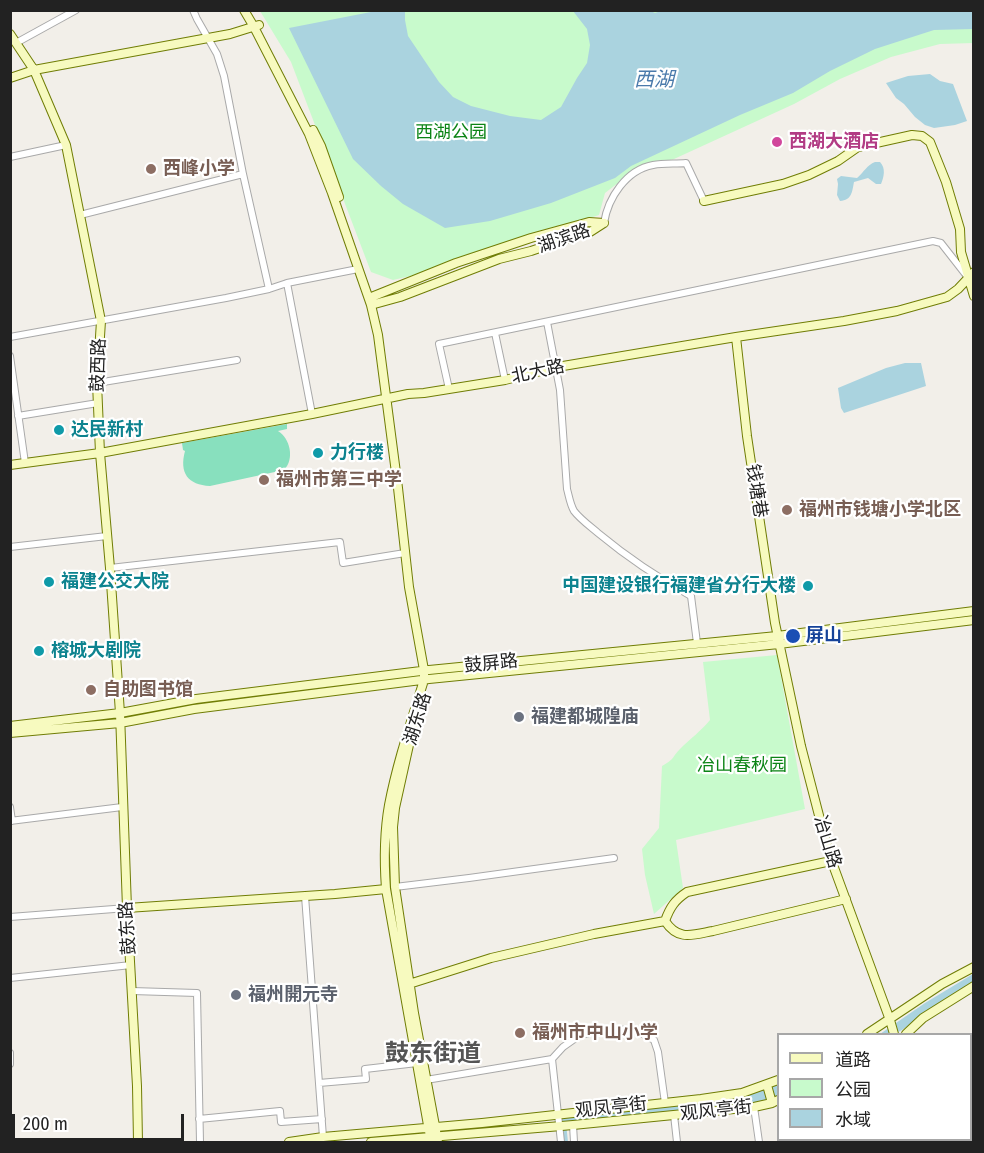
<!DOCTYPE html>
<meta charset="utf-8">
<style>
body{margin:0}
#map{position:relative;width:984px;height:1153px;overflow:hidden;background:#f2efe9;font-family:"Fira Sans Condensed","Noto Sans SC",sans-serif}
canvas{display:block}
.frame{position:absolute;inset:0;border:12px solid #222;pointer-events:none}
.legend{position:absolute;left:777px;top:1033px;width:195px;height:108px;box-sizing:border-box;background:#fff;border:2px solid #a7a7a7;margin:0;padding:8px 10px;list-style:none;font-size:18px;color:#222}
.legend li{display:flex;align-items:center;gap:12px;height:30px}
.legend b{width:30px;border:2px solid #a7a7a7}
.scale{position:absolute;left:12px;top:1114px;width:172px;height:27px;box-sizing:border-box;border:3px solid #222;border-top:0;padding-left:8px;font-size:18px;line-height:21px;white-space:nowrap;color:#222;-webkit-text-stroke:4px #fff;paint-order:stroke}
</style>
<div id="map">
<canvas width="984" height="1153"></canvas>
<div class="frame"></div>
<ul class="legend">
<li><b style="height:8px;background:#f7fabf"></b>道路</li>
<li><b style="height:16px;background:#c8facc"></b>公园</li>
<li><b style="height:16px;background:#aad3df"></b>水域</li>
</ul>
<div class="scale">200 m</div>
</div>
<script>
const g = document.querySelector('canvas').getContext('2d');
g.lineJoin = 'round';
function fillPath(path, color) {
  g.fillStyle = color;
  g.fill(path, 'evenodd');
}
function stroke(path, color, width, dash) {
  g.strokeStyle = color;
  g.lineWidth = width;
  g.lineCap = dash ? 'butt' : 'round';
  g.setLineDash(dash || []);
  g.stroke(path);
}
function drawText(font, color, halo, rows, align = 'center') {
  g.font = font + ' "Fira Sans Condensed","Noto Sans SC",sans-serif';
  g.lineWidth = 4.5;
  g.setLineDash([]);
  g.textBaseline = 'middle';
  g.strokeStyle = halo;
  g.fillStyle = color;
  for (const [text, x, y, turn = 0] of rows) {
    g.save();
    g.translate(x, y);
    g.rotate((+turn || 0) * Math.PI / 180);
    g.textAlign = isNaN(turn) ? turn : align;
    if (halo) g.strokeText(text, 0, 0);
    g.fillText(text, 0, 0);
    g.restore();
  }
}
fillPath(new Path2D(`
 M973,10L974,43L940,44L891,57L840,79L794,104L674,159L636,169L605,193L599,215L419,274L393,280L371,272L291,62L260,11Z
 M777,655L805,809L676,840L683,888L654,914L645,875L642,849L659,828L662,766C675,759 672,757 680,749C690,739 701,731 710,720L703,662Z`), '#c8facc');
fillPath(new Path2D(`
 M287,424V429L278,431C290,438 295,459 284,470L210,486C188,485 179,473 185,451L183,450L182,443Z`), '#88e0be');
fillPath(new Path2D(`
 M648,10L655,13L664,10L973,11V29L934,30L875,49L830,71L793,93L740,115L631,166L615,178L551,203L490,221L445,228L403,204L381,186L353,159L289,28L376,11H405V20L408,36L439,82L453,97L471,106L510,116L541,120L561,107L577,78L587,63L590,45L587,29L573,11Z
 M930,74L940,81L953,84L967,121L955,125L934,128L925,125L915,117L904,104L896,98L886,83L908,76Z
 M875,162H880C886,168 884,177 881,184H876L868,178L854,182C852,192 852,200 840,201L837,195L838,184L837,179L841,176L857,178C864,172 867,165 875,162Z
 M905,363H921L926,386L844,413L841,408L838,388L886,368Z
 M973,974V982L952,995L902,1030L894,1034H880L925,1003Z
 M778,1085V1097L746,1105L566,1123L568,1142H563L561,1117L728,1101Z`), '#aad3df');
const street = new Path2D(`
 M193,10L197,19L217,54L224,76L243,174L269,289
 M16,43L76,10
 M10,157L66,145
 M80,215L243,174
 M604,223C608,198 626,170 653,165C664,163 675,164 686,163L704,201
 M287,283L312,414
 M547,322L560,390L567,489C569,496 570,504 574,511C580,519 591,527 598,533C627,557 658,578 691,596L697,643
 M495,333L505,380
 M10,337L226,298L269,289L287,283L358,269
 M10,356L25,463
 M97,383L237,360
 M449,389L439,344L933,241L941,243L966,275
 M18,416L98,403
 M10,547L107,536
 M110,568L340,542L343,563L405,553
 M10,807L12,821
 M10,821L122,807
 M395,887L469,878L614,858
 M305,896L323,1137
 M10,917L127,908
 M10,978L131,965
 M132,991L197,993L200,1142
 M10,1053V1064
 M552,1059L561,1142
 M426,1080L552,1059L563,1047L580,1035L594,1032L616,1029L637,1031L654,1040L658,1052L665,1103
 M319,1083L366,1079L365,1069L417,1063
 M754,1107L759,1142
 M674,1115L677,1142
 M199,1119L280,1111L281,1122L322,1119
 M573,1125L574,1142`);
const secondary = new Path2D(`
 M244,10L254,27L309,134L332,193L371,305L378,335L398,488L409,587L424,670V680C411,722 397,763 389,805C384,833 384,861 386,889L431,1142
 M10,34L34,70L66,145L101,321L97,383L100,453L110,568L120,713L127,908L137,1086L138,1142
 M10,78L34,70L230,34L259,25
 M313,130L321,146L339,197
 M704,201L783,184L809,175L838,161L858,147L912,135L922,136L930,142L946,182L960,229L961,252L974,296
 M369,298L456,263L531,238L589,222L604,223
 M371,305L400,297L499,259L531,251L569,238L590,232L604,223
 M736,337L747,436L775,623L801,746L829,854L890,1020L894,1034
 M10,465L100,453L312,414L408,394L424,393L505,380L557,367L736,337L844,321L897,311L947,297L958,289L974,272
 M417,719L409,745L395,808L393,827L395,887L414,1013L438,1142
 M10,726L120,713L196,699L429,670L777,636L974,611
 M10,733L120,723L194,709L429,679L779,644L974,620
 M127,908L335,894L386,889
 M665,921C678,941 692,935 713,931L846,899
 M665,921C670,907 675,900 687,892L831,861
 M409,984L491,958L594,934L665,921
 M867,1034L942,984L974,967
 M906,1034L923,1018L974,986
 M970,1073H974
 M767,1085L772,1103
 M289,1142L323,1137L482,1123L701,1099L742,1093L778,1080
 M371,1142L573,1125L754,1107L772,1103L778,1100
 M901,1142V1140`);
stroke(street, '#a9a9a9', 8);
stroke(secondary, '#707d05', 10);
stroke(street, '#fff', 6);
stroke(secondary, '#f7fabf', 8);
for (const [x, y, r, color] of [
 [777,142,6,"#d1479c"],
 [151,169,6,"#8d6e63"],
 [59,430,6,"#0f9aa8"],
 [318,453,6,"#0f9aa8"],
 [264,480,6,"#8d6e63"],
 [787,510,6,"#8d6e63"],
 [49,582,6,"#0f9aa8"],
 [808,586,6,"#0f9aa8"],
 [793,636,8,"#1a4fb4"],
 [39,651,6,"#0f9aa8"],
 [91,690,6,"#8d6e63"],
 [519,717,6,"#6b7280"],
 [236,995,6,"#6b7280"],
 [520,1033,6,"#8d6e63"]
]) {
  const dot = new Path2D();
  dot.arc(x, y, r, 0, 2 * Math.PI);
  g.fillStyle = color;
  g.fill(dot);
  stroke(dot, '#fff', 2);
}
drawText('18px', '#0c8416', '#fff', [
 ["西湖公园",451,133],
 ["冶山春秋园",742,766]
]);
drawText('bold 18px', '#b23c85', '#fff', [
 ["西湖大酒店",789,142]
], 'left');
drawText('bold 18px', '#785e54', '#fff', [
 ["西峰小学",163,169],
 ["福州市第三中学",276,480],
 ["福州市钱塘小学北区",799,510],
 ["自助图书馆",103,690],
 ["福州市中山小学",532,1033]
], 'left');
drawText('18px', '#222', '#fff', [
 ["湖滨路",564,239,-19],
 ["鼓西路",99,365,-88],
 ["北大路",538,372,-12],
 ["钱塘巷",756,491,81],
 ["鼓屏路",491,664,-6],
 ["湖东路",418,719,-73],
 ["冶山路",827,842,73],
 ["鼓东路",128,928,-94],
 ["观凤亭街",611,1108,-6],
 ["观风亭街",716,1111,-6]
]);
drawText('bold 18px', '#0d838f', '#fff', [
 ["达民新村",71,430],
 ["力行楼",330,453],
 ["福建公交大院",61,582],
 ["中国建设银行福建省分行大楼",796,586,"right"],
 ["榕城大剧院",51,651]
], 'left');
drawText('bold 18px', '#164399', '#fff', [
 ["屏山",806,636]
], 'left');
drawText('bold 18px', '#5b616d', '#fff', [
 ["福建都城隍庙",531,717],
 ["福州開元寺",248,995]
], 'left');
drawText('italic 20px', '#4a7aab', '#fff', [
 ["西湖",654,80]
]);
drawText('bold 24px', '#555', '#fff', [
 ["鼓东街道",433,1054]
]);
</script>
